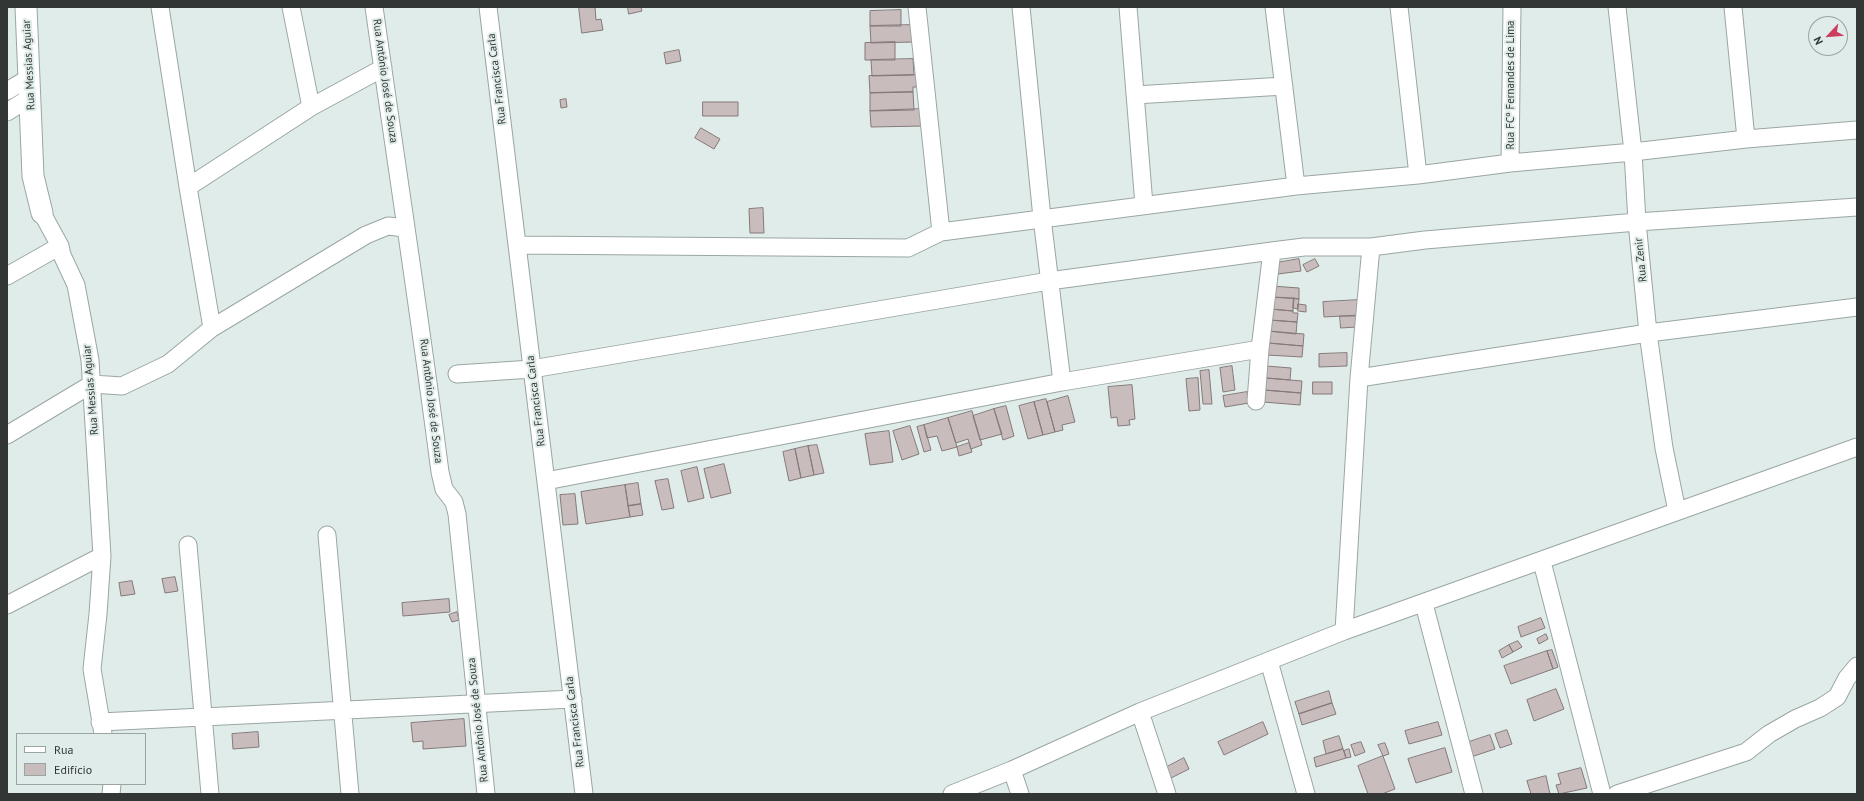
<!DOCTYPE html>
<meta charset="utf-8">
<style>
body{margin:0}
#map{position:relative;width:1864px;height:801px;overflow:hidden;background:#e0ece9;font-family:"PT Sans",sans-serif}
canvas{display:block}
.frame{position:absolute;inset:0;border:8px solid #323736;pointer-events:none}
.legend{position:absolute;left:16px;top:733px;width:130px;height:52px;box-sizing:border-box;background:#e0ece9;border:1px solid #9aa4a1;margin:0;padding:5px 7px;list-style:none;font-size:12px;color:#323736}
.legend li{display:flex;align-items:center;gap:8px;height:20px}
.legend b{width:20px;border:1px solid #9aa4a1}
.north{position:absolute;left:1808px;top:16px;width:40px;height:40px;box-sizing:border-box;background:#e0ece9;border:1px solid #9aa4a1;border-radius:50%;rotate:244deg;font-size:11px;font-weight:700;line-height:16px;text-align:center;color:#323736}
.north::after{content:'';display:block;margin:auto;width:14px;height:18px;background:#cd3d5f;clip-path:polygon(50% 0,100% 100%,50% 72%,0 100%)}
</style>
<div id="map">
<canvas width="1864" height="801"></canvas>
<div class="frame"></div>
<ul class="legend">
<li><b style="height:5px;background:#fff"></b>Rua</li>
<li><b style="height:11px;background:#c8bcbd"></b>Edifício</li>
</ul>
<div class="north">N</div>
</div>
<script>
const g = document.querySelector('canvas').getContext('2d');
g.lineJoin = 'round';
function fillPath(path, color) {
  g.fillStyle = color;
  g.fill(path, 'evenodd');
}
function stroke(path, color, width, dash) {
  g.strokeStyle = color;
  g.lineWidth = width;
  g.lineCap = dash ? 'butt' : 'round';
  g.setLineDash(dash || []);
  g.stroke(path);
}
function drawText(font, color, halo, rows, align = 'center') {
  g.font = font + ' "PT Sans",sans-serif';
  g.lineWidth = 4;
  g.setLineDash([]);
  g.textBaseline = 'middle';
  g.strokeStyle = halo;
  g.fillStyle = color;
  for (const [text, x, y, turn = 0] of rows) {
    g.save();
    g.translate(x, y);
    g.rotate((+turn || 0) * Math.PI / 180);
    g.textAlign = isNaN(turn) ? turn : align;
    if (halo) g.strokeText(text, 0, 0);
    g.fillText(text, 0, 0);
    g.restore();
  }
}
const building = new Path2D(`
 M579,7H595L596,20L601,19L603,30L582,33Z
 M628,7H641L642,11L629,14Z
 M901,10V26H870V11Z
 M912,25L913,42L871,43L870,26Z
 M895,42V60H865V43Z
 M679,50L681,61L666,64L664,53Z
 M913,59L914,75L872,76L871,60Z
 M916,75L917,87H913V92L870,93L869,76Z
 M913,92L914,110L870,111V93Z
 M566,99L567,107L561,108L560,100Z
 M703,102H738V116H703Z
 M923,109V126L871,127L870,111Z
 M701,128L720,139L714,149L695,138Z
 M763,208L764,233H750L749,209Z
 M1299,259L1301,271L1278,274L1276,263Z
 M1315,259L1319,266L1307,272L1303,265Z
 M1272,286L1299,288V299L1271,297Z
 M1271,297L1294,298L1293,311L1270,309Z
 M1294,298L1299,299L1298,309L1293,308Z
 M1359,300L1360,315L1324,317L1323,302Z
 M1298,304L1306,305V312L1298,311Z
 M1270,309L1293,311V313H1298L1297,322L1269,320Z
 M1340,316H1356L1357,327L1341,328Z
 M1269,320L1297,322L1296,334L1268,331Z
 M1268,331L1304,334L1303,346L1268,343Z
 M1268,343L1303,346L1302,357L1267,355Z
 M1347,353V366L1319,367V354Z
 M1232,366L1235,390L1223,392L1220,368Z
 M1266,366L1291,368L1290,380L1266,378Z
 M1209,370L1212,404H1203L1200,371Z
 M1198,378L1200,410L1189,411L1186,379Z
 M1266,378L1302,381L1301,393L1264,390Z
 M1313,382H1332V394H1313Z
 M1132,385L1135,419L1129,420L1130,425L1118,426L1117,417L1111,418L1108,387Z
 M1264,390L1301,393L1300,405L1263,402Z
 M1247,392L1249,403L1225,407L1223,396Z
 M1068,396L1075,422L1062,425L1063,430L1055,432L1047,402Z
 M1046,399L1055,432L1043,435L1034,402Z
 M1034,402L1043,435L1028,439L1019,406Z
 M1006,406L1014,436L1003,440L994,409Z
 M994,409L1002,434L980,440L973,416Z
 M972,411L982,445L971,449L968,439L956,443L948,418Z
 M948,418L957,447L942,451L937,436L927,438L924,425Z
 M924,425L931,450L924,452L917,427Z
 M910,426L919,454L902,460L893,431Z
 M889,431L893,462L870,465L865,434Z
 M969,443L972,452L959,456L957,447Z
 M817,445L824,473L814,475L808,446Z
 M808,446L814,475L801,478L795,449Z
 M795,449L801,478L789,481L783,452Z
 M724,464L731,493L711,498L704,469Z
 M697,467L704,498L688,502L681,471Z
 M668,479L674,508L662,510L655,481Z
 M638,483L641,504L628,506L625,485Z
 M625,485L630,517L586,524L581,492Z
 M575,494L578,524L563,525L560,495Z
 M641,504L643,515L630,517L628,506Z
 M175,577L178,591L165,593L162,579Z
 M132,581L135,594L121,596L119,583Z
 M449,599L450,612L403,616L402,603Z
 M457,612L459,620L452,622L449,615Z
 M1541,618L1545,628L1521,637L1518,627Z
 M1546,634L1548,639L1539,644L1537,639Z
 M1518,641L1522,647L1513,652L1509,645Z
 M1509,645L1513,652L1502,658L1499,651Z
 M1552,650L1558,667L1553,669L1547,651Z
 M1547,651L1553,669L1511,684L1504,666Z
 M1556,689L1564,709L1534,721L1527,700Z
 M1329,691L1332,703L1299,714L1295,702Z
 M1332,703L1336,714L1302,725L1299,714Z
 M464,719L466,746L423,749V741L413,742L411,723Z
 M1263,722L1268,734L1224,755L1218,742Z
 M1438,722L1442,735L1409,744L1405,731Z
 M1507,730L1512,744L1500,748L1495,734Z
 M258,732L259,747L233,749L232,734Z
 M1490,735L1495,749L1468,758L1463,744Z
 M1339,736L1343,749L1326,754L1323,741Z
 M1361,742L1365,752L1355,756L1351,745Z
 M1385,743L1389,754L1383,756L1378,745Z
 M1445,748L1452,772L1416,783L1408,759Z
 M1343,749L1346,758L1316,767L1314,758Z
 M1349,749L1351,757L1346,758L1344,751Z
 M1383,756L1395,789L1382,794H1368L1358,766Z
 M1184,758L1189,769L1171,778L1165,768Z
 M1581,768L1587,788L1559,794L1556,785L1561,784L1558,774Z
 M1546,776L1550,794H1531L1527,781Z`);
fillPath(building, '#c8bcbd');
stroke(building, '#85797a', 1);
const minor = new Path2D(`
 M160,7L188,187L212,328
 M291,7L311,107
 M374,7C396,162 420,317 440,472L444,489L454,502L457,514L486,794
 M488,7L584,794
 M917,7L941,232
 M1021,7L1042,218L1062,382
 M1128,7L1144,205
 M1274,7L1296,186
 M1399,7L1418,175
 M1617,7L1633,152L1637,222L1648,333L1664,448L1677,511
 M1733,7L1746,139
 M7,91L29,78
 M1135,95L1284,86
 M7,112L31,97
 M1510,163L1512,7
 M188,187L311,107L383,68
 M42,213L60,246L62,255L76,285L90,360L102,556L98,614L92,669L103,734
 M517,245L908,248L941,232L1296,186L1418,175L1510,163L1633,152L1746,139L1857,130
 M7,276L60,246
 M457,374L532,369L1049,281L1272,251L1304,247H1371L1425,240L1637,222L1857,207
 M1359,378L1648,333L1857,307
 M1256,401L1260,349L1272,251
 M7,435L92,384L122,386L168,364L212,328L366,235L388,226L405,228
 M546,481L1062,382L1260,349
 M327,535L350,794
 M188,545L210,794
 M1542,562L1602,794
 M1424,604L1474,794
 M7,605L102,556
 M1344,631L1359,378L1371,247
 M1269,661L1306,794
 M1140,712L1167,794
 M100,722L573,699
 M1012,770L1020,794
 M111,794L112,784
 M952,794L1012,770L1140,712L1344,631L1857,447
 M1617,794L1746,752L1769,734L1795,719L1820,708L1837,697L1847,678L1857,666`);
const tertiary = new Path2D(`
 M26,7L33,176L42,213`);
stroke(minor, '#9aa6a3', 19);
stroke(tertiary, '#9aa6a3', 23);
stroke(minor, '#fff', 17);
stroke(tertiary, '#fff', 21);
drawText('11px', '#323736', '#e0ece9', [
 ["Rua Messias Aguiar",29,65,-93],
 ["Rua Francisca Carla",497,79,-97],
 ["Rua Antônio José de Souza",385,81,82],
 ["Rua FCº Fernandes de Lima",1511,85,-90],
 ["Rua Zenir",1641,260,-96],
 ["Rua Messias Aguiar",91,390,-95],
 ["Rua Antônio José de Souza",431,401,83],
 ["Rua Francisca Carla",536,401,-97],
 ["Rua Antônio José de Souza",478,720,-96],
 ["Rua Francisca Carla",575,722,-97]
]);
</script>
